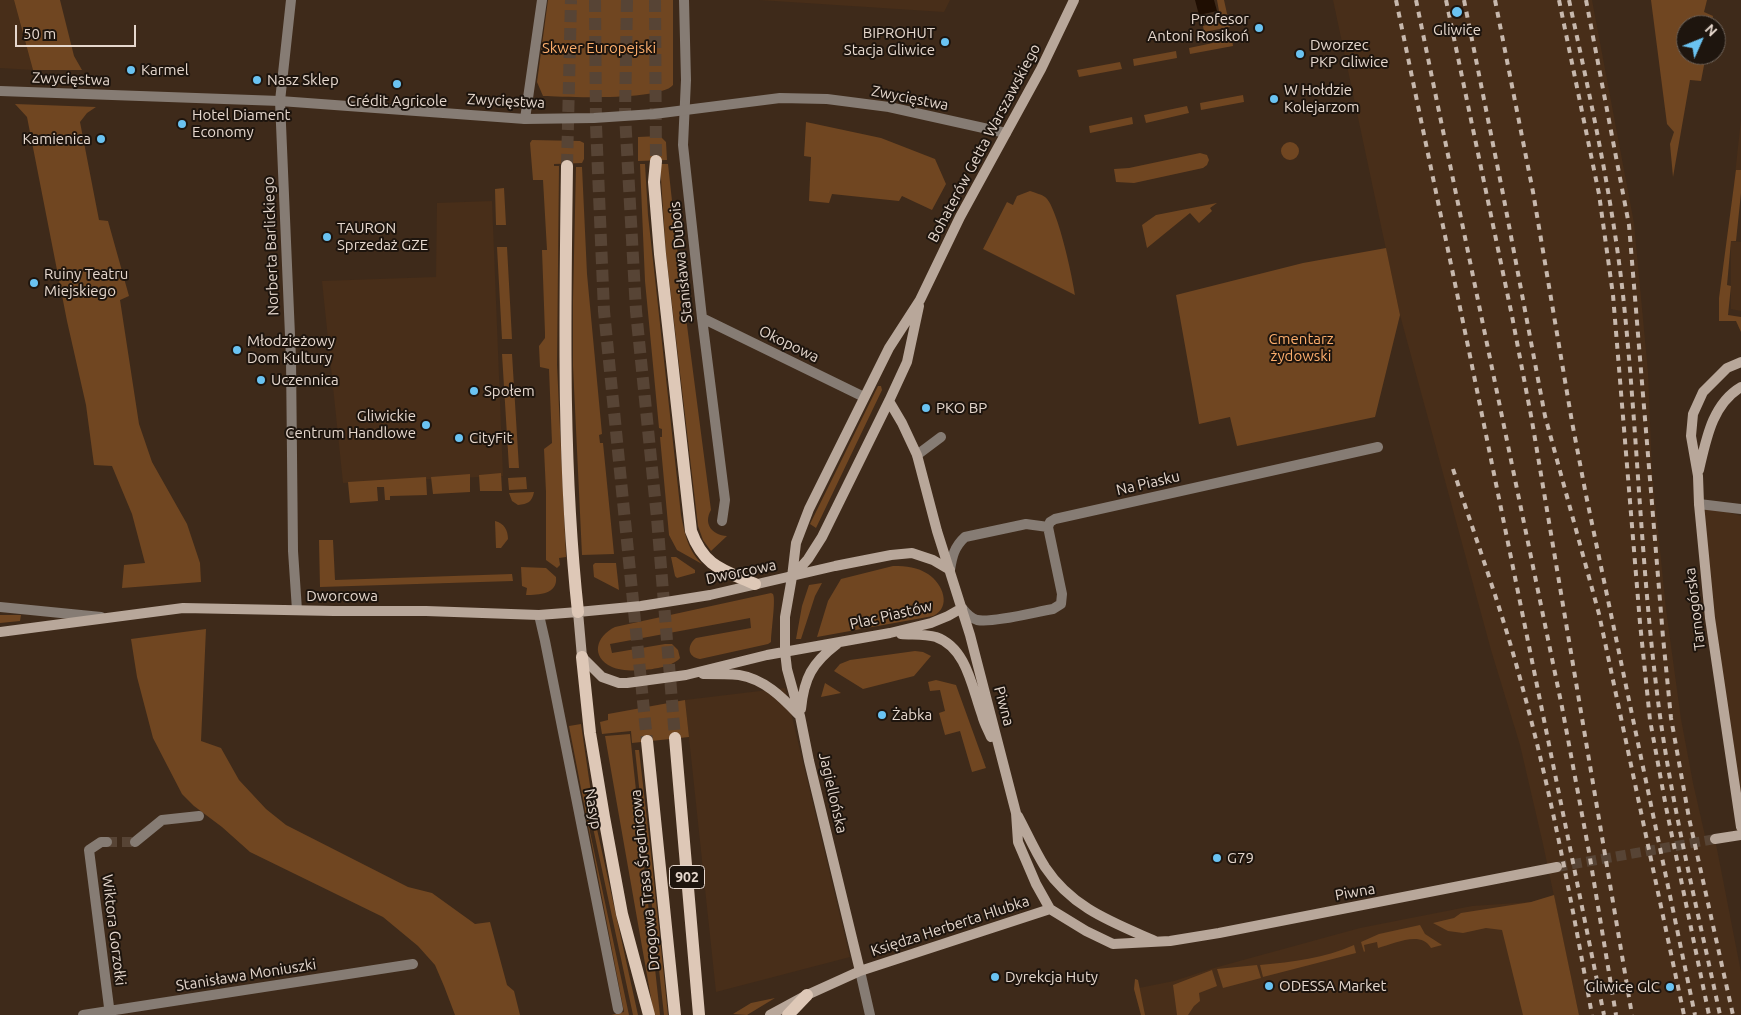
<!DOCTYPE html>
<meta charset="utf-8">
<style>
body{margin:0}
#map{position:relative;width:1741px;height:1015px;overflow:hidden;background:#3e2a1a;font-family:Ubuntu,sans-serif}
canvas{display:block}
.north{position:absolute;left:1676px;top:15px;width:50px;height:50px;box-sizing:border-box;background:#1e150e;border:1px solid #6e635a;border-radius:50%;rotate:46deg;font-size:14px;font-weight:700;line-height:20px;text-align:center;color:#e5d7cd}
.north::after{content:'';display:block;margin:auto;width:18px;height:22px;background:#6ac3f2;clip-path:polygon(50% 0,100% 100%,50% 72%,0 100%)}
.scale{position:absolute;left:15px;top:25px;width:121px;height:22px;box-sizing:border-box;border:2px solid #e5d7cd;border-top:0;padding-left:6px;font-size:15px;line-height:18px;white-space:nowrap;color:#e5d7cd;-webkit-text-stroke:4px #1e150e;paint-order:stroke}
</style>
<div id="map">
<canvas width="1741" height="1015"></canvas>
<div class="north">N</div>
<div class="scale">50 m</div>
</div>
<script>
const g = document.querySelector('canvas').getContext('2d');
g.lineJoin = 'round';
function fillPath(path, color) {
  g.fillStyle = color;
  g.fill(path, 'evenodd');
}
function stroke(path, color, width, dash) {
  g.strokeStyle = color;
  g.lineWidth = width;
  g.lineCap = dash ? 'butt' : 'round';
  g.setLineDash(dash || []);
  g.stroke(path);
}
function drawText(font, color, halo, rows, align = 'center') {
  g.font = font + ' Ubuntu,sans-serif';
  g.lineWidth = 4;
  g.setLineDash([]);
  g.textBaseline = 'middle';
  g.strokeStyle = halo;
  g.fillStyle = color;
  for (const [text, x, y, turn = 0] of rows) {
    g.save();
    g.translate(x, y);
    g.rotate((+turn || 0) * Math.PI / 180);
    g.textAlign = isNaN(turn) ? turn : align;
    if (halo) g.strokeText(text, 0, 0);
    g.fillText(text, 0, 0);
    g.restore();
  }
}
fillPath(new Path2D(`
 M0,0H14L33,70L0,68Z
 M759,0H950L944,12Z
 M1333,0H1592L1634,223L1648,372L1652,471L1666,609L1681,719L1693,783L1706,840L1715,839L1741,972V1015H1579L1543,844L1520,745L1491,650L1400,315Z
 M1741,119V185L1734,184Z
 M492,201L503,476L343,483L322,281L436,277L437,203Z
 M1731,241L1741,242V311L1731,309Z
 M1699,504L1741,516V827Z
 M785,688L850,957L716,992L685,700Z
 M1531,902L1557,1015H1141L1134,989L1174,981L1214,968L1360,928L1472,906Z`), '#482e19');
fillPath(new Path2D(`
 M14,0H60L74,56L82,70H33Z
 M548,0H673V85C660,101 565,97 543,96L537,82Z
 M1217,0H1224L1230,27L1204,32L1203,26L1221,22Z
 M1651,0H1707L1704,12L1713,16L1711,25H1686V55H1706L1701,81L1690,80L1673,177L1670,144L1674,132L1667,124Z
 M1232,39L1233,46L1190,54L1189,48Z
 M1176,51L1177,58L1134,66L1133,59Z
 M1120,62L1122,69L1079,77L1077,70Z
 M1243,95L1244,102L1201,110L1200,103Z
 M15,104L96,107L87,113L80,122L99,220L108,221L129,296L120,300L139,424L152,462L187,524L200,563L201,582L122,588L124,565L145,563L132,514L112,466L94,465L86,405L67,321L27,117Z
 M1187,106L1189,113L1146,123L1144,115Z
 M1132,117L1133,124L1090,133L1089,126Z
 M806,122L881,138L935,159L946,184L932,210L902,196L899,201L832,194L829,203L809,201L811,157L804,156Z
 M660,136L666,142L667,160L638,161V137Z
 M532,140L580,141L584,143V159L582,163L554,164V166H559L557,365L566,557L559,558L560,565L557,568L546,560V492L544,449L552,443L549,369L540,367L539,346L545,338V333L542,250H547L543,180H533L530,143Z
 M1281 151a9 9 0 1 1 18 0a9 9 0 1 1-18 0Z
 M1200,153L1207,155L1209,160L1207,165L1203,168L1134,183L1116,182L1114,169L1129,168Z
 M640,164H645L648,215L681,515C685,535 688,550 702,564L677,550L669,535L660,437H662V429L659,428L645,281Z
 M660,164H668L678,256L711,510C703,524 712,535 727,536L711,551L703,540L698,526L666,253Z
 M576,167H582L587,274L602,434L599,435L600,443H603L614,554L582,555L573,366V300Z
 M1736,170H1741V193L1736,241H1731L1727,285L1731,286L1728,315L1741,317V332L1736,321H1719V298Z
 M504,188L506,225H496L495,189Z
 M1030,191C1035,193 1041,194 1045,197C1057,205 1073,279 1075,295L983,249L1007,202L1013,205L1017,196Z
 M1217,203L1210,208L1212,211L1199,223L1190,213L1147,248L1142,225L1156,215Z
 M497,247H507L512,339H502Z
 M1386,248L1400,315L1375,417L1237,446L1230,417L1199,424L1176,295L1303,263Z
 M502,354H512L519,468H509Z
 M878,386H881L882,390L816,528L810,524Z
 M501,473L502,491H480L479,475Z
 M470,474V492L433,494L431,477Z
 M426,477L427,495L390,496V500H385L384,487H377L378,501L350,503L348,482Z
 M526,477L527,489L509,490L508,478Z
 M534,492C532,502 528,504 518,505L512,501L509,493Z
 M495,521C504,523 508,530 508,539L501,548H496Z
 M319,540H333L335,580L512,574L513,581L320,587Z
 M671,557H676L695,570V573L677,578L675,576Z
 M595,563H616L619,590L594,577L593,565Z
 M893,566C907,566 917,567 928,574C943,584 952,607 933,616L817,637L828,601L841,579Z
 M521,567L546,568L556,577C558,594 539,595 526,595L527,588L522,586Z
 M822,583L815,596L801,639H796L802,606L809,585Z
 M771,593L773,594C776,600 771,631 771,642L768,644L700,659C687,657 687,645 696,638L751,628L750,618L610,644L612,653L665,644H672L678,650L680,658C671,670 626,674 612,667C590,657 596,636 615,627Z
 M0,615H21L20,621L0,623Z
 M206,629L201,741L221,748L239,780L266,809L286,825L408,887L432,893L475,924L490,922L507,985L514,991L520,1015H455L444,986L435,965L418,946L383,917L250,852L222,827L194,806L182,794L153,738L137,677L131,639Z
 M915,651L923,652L931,656L914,676L863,689L834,671L840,664L850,660Z
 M936,680L956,685L986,768L972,772L960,731L945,735L939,713L945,711L940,690L930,691L928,682Z
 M825,683L841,693L821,697Z
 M685,700L689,737L632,743L631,731L602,734L600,722L608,720V714Z
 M581,724L595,820L638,1015H633L585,790L590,832L629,1015H611L624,1012L569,726Z
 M630,734L660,1015H654L605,736Z
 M635,750H639L652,863L668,1015H664Z
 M1554,895L1579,1015H1523L1502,930L1486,928L1463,933L1448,931L1433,923L1454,918L1461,913L1531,902Z
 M1420,925L1425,934L1442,945L1431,948C1421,930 1394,944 1378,948L1377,942L1364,945L1365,951L1364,952L1361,942L1379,934Z
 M1354,945L1356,953L1263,977L1260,965C1293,962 1325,958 1354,945Z
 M1257,965L1261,978L1223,988L1217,969Z
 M1212,970L1217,986L1199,993L1200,1001L1194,1006L1188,1015H1177L1173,985Z
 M1135,979L1138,980L1145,1015H1141L1134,989Z
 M775,998L747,1015L733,1014L751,1003Z`), '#704621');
fillPath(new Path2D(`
 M1195,0H1214L1217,11L1199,15Z`), '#1f0e02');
stroke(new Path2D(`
 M107,842H135`), '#574435', 10, [10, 5]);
stroke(new Path2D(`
 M1557,867L1715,839`), '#574435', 10, [10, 5]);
stroke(new Path2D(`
 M595,0L596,125L604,311L647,741
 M627,0L625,115L636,311L657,518L675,738
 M655,0L656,161
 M567,166L571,0`), '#574435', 12, [12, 6]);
stroke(new Path2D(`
 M291,0L280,101L291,359L293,551L297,610
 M684,0L686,80L683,145L702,318L725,500L722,521
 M525,119L542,0
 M702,318L864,397
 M917,455L941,437
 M1699,504L1741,509
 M1048,527L1050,522L1055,519L1378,447
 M950,570C952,557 954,547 965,537L1026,524L1048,527
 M0,607L101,617
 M962,608C966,613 970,618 977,620C993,623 1035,612 1053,609L1061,604L1062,594L1048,527
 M539,615L545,641L618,1009
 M107,842H101L89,850L110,1015
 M135,842L162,820L199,816
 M83,1015L413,964`), '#867c74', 10);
stroke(new Path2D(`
 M0,91L280,101L525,119L594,118L654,114L780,98L827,99L889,107L1006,133
 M860,971L870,1015`), '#867c74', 10);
stroke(new Path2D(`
 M1741,362L1727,368L1703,392L1693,414L1691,436L1698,476L1699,504L1710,618L1741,827
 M889,401L902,423L917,455L937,531L970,635L1016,813L1018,842L1036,884L1050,909L1086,931L1113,944L1170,941L1219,933L1557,867
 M1699,470C1706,440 1712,404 1741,387
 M792,577L808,559L822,537L889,401L907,362L919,306
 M578,612L582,657L602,677L619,683H627L686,675L767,655L890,633L931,623L948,616L962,608
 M0,632L183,608L334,611H426L539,615L578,612L641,606L710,595L835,566L891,555L912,553L933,560L950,570
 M901,634C911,635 925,634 936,637C967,648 972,688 982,715C984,723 988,730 991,737
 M703,674C715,674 728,674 739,675C764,679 782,697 798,714
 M801,709C804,678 812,663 837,644
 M1018,816C1027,833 1035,851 1045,867C1072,908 1112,922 1155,941
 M1715,839L1741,835
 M860,971L809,761L800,716L787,669L785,652V617L792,577L796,543L809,509L889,348L920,300L960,217L1041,69L1074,0
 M770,1015L807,995L860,971L1050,909`), '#b8a79a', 10);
stroke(new Path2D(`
 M656,161L654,182L660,254L691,531C704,567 723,570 755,584
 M567,166C565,315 562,464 578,612
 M582,657L590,733L604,817L622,914L649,1015
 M675,738L699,1015
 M647,741L675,1015
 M788,1015L807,995`), '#dec8b7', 12);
stroke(new Path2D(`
 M1396,0L1469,351L1604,1015
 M1416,0L1562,707L1589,852L1616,1015
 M1446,0L1512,316L1532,421L1632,1015
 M1464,0L1503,194L1545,416L1599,614L1684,1015
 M1495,0L1533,192L1572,422L1586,495L1695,1015
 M1559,0L1599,194L1613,295L1640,623L1650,720L1666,807L1709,1015
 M1569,0C1590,97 1612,195 1623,295C1638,435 1641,576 1660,716C1674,817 1699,916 1720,1015
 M1586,0L1629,225L1663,637L1671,718L1689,818L1733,1015
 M1453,469C1476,540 1502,610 1521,682C1551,791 1572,904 1592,1015`), '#c7b8ad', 4, [6, 6]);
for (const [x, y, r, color] of [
 [1457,12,6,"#6ac3f2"],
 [1259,28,5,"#6ac3f2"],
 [945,42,5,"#6ac3f2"],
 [1300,54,5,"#6ac3f2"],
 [131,70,5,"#6ac3f2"],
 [257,80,5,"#6ac3f2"],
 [397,84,5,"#6ac3f2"],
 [1274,99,5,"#6ac3f2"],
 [182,124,5,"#6ac3f2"],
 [101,139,5,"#6ac3f2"],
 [327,237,5,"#6ac3f2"],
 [34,283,5,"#6ac3f2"],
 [237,350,5,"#6ac3f2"],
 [261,380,5,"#6ac3f2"],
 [474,391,5,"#6ac3f2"],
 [926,408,5,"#6ac3f2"],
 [426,425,5,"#6ac3f2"],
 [459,438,5,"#6ac3f2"],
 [882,715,5,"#6ac3f2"],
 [1217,858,5,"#6ac3f2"],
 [995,977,5,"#6ac3f2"],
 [1269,986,5,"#6ac3f2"],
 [1670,987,5,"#6ac3f2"]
]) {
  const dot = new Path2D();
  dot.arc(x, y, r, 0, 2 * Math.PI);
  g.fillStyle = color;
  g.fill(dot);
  stroke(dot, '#1e150e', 2);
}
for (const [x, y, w] of [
 [687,877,35]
]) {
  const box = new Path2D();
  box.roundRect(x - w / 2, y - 11.5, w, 23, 4);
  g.fillStyle = '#1e150e';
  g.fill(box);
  stroke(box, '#e5d7cd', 1);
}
drawText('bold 14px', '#e5d7cd', null, [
 ["902",687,877]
]);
drawText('15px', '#e5d7cd', '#1e150e', [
 ["Profesor",1249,19,"right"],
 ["Antoni Rosikoń",1249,36,"right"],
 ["Gliwice",1457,30,"center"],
 ["BIPROHUT",935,33,"right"],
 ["Stacja Gliwice",935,50,"right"],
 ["Dworzec",1310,45],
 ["PKP Gliwice",1310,62],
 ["Karmel",141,70],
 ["Nasz Sklep",267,80],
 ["W Hołdzie",1284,90],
 ["Kolejarzom",1284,107],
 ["Crédit Agricole",397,101,"center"],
 ["Hotel Diament",192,115],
 ["Economy",192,132],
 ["Kamienica",91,139,"right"],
 ["TAURON",337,228],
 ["Sprzedaż GZE",337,245],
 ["Ruiny Teatru",44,274],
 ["Miejskiego",44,291],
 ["Młodzieżowy",247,341],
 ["Dom Kultury",247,358],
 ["Uczennica",271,380],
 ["Społem",484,391],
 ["PKO BP",936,408],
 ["Gliwickie",416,416,"right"],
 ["Centrum Handlowe",416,433,"right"],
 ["CityFit",469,438],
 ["Żabka",892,715],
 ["G79",1227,858],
 ["Dyrekcja Huty",1005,977],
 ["ODESSA Market",1279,986],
 ["Gliwice GlC",1660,987,"right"]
], 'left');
drawText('15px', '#fdae6c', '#1e150e', [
 ["Skwer Europejski",599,48],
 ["Cmentarz",1301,339],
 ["żydowski",1301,356]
]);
drawText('15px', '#e5d7cd', '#1e150e', [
 ["Zwycięstwa",71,79,2],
 ["Zwycięstwa",910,98,11],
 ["Zwycięstwa",506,101,3],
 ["Bohaterów Getta Warszawskiego",984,143,-62],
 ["Norberta Barlickiego",271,246,-92],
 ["Stanisława Dubois",681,262,-96],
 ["Okopowa",789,344,26],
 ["Na Piasku",1148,483,-13],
 ["Dworcowa",741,572,-12],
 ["Dworcowa",342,596],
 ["Tarnogórska",1695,609,-97],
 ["Plac Piastów",891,615,-13],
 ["Piwna",1004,706,75],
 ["Jagiellońska",833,793,77],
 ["Nasyp",593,809,79],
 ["Drogowa Trasa Średnicowa",645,880,-96],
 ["Piwna",1355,892,-10],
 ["Księdza Herberta Hlubka",950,926,-18],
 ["Wiktora Gorzołki",114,930,83],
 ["Stanisława Moniuszki",246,975,-9]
]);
</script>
